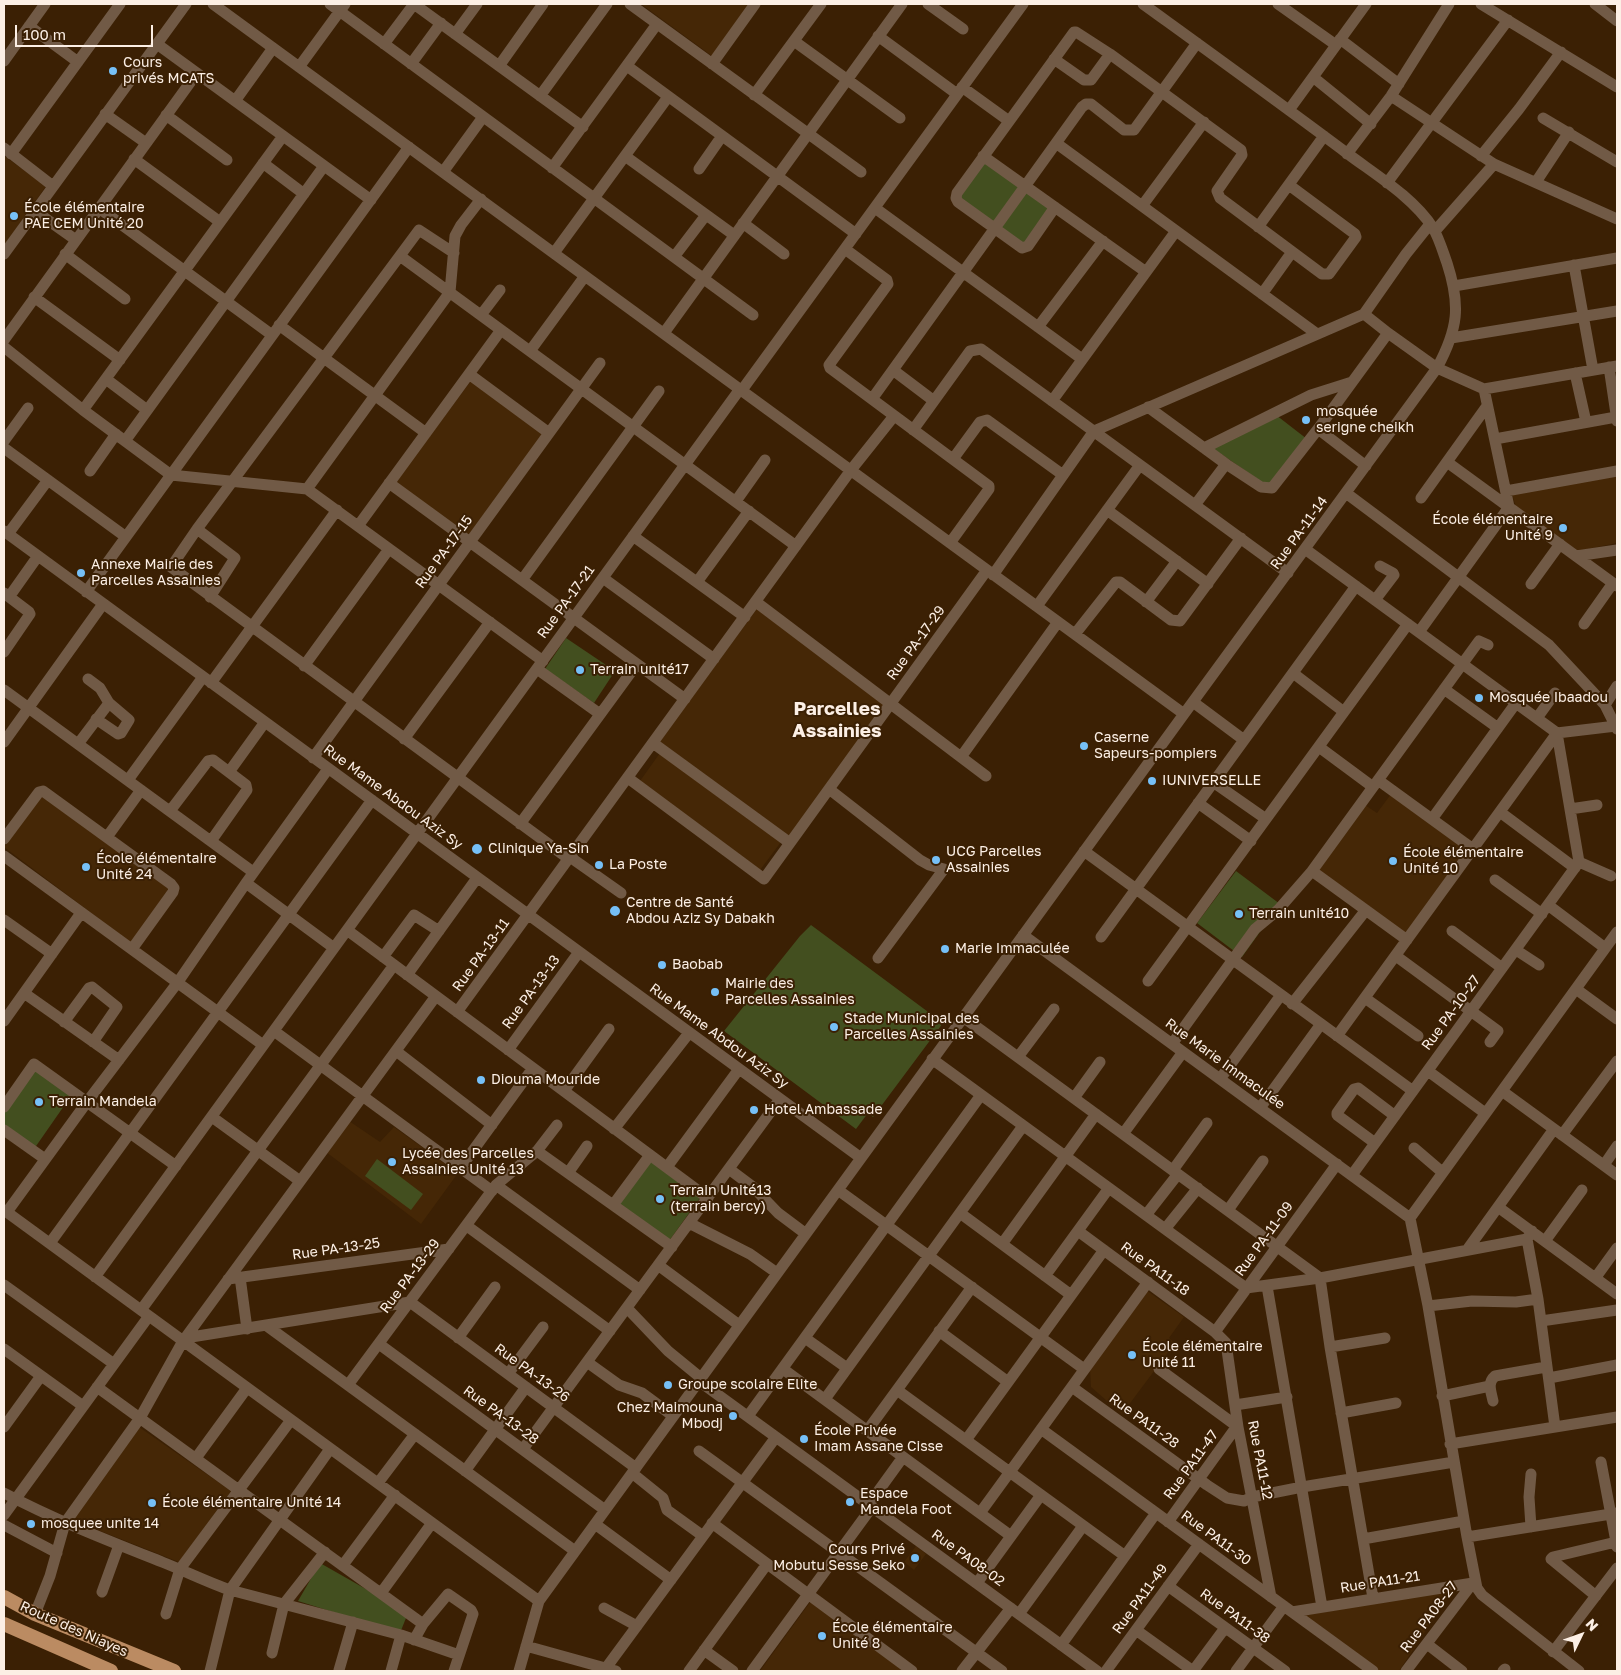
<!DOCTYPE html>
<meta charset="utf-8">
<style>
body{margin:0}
#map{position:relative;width:1621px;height:1675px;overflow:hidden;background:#3b2004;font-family:"Golos Text",sans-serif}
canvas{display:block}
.frame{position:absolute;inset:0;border:5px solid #fcefe5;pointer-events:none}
.north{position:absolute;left:1556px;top:1610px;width:50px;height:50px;-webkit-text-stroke:4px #3b2004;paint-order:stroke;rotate:48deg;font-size:14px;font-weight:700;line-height:20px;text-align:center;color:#fcefe5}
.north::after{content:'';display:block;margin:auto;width:18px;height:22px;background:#fcefe5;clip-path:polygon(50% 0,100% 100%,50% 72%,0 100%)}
.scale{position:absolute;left:15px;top:25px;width:138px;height:22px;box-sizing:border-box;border:2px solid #fcefe5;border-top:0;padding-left:6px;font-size:15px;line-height:18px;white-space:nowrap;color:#fcefe5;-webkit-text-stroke:4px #3b2004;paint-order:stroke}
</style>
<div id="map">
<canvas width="1621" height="1675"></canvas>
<div class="frame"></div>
<div class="north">N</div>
<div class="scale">100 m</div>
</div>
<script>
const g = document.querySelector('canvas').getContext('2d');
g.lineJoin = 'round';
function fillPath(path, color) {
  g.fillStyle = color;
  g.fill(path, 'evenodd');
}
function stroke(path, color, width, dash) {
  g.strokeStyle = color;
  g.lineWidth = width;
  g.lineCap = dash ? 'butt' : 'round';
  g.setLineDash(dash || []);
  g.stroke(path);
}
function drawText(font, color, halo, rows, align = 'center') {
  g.font = font + ' "Golos Text",sans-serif';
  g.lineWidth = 4;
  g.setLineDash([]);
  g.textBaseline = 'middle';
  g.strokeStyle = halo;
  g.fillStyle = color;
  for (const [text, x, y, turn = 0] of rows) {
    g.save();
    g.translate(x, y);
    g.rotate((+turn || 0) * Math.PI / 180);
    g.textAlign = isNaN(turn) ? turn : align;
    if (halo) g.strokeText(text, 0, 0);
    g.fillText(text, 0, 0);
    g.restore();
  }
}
fillPath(new Path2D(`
 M641,4H750L712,56Z
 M4,156L46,186L4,246Z
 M471,381L543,434L468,536L395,482Z
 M1617,476V543L1587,549L1573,551L1516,507L1512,494Z
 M757,609L887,706L789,839L659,741Z
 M660,753L781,842L760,870L640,781Z
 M41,794L169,888L131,943L4,847Z
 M1391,794L1469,851L1407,936L1318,870L1365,805L1377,813Z
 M349,1121L380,1142L394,1127L458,1173L421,1224L326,1152Z
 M1146,1290L1184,1317L1169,1338L1175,1343L1122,1414L1091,1387L1090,1368Z
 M139,1427L231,1491L179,1562L75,1521L73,1516Z
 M916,1546L926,1554L914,1570L904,1562Z
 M1454,1588L1399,1671H1380L1302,1616Z
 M811,1601L904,1671H760Z`), '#452706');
fillPath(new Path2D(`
 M985,159L1055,211L1028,249L957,197Z
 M1276,415L1307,439L1269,487L1211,447Z
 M566,638L615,671L594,703L545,669Z
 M1236,871L1280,904L1242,957L1197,923Z
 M811,925L943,1023L873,1117L868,1113L856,1129L724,1031L800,936Z
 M36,1066L73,1093L34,1149L4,1128V1111Z
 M650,1158L702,1195L669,1241L617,1203Z
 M377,1159L423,1194L411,1210L365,1176Z
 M320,1563L408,1613L400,1633L298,1601Z`), '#434f1f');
stroke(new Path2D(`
 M213,4L1184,714
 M330,4L753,315
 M414,4L583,127
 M630,4L861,172
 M928,4L963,29
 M1278,4L1336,45
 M1481,4L1617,87
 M1595,4L1617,21
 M29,26L78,62
 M455,34L477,4
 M878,36L957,94
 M1340,39L1399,84
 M794,41L900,118
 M157,44L371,200
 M384,44L414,4
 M1054,59L1084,80H1091L1110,54
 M4,61L45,4
 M411,64L441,23
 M712,64L755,4
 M499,66L543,4
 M627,66L856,234
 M299,67L345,4
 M1313,77L1371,124
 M962,87L1009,121
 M754,95L821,4
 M540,96L607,4
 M1391,96L1494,164L1617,219
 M235,101L273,48
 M1289,110L1366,4
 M105,114L146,143
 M166,115L227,160
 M1543,118L1617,162
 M1056,143L1317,334
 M4,148L53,186
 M11,154L120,4
 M1347,154L1391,96L1449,4
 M625,156L734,235
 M983,156L1146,272
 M1481,156L1519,109L1561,52
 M134,159L220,222
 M263,163L304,194
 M552,168L657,24
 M699,169L722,136
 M443,172L483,117
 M1536,182L1569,132
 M1387,183L1508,20
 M1142,206L1204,122
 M1055,207L1028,246L1022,248L958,202L956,198L957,193L1074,32H1076L1110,54L1241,150L1242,155L1217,191L1220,198L1322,274H1329L1356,237L1355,234L1289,185
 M99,208L272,335
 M875,208L1082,359
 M35,211L76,240
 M743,223L784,254
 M1258,227L1324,136
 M1435,231L1494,164
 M845,249L887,280L888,284L829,365L830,368L989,486V489L950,543
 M454,253L419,230L197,529L171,567L569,859
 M554,253L668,97
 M4,254L186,4
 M65,254L125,299
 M400,256L796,546
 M674,257L706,215
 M1574,265L1593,370
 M1454,286L1617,258
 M1262,294L1292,252
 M34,297L120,360
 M1364,314L1388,333L1437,368L1484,389L1617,366
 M481,315L500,290
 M279,325L426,433
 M1038,327L1103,241
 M664,333L902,4
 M1451,338L1617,311
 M4,340L197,73
 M4,347L83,410L171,475L307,489L543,661
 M530,351L585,276
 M1609,367L1617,421
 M893,370L934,401
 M1575,373L1586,422
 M469,374L549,433
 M106,379L147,410
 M742,390L1023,4
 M872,399L1082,107L1086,104H1091L1124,130H1134L1197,43
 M1052,401L1176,231
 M1148,407L1226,464L1261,487L1272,488L1318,429L1388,333
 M83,410L283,136
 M1318,429L1366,466
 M913,430L970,351L981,349L1288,573
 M1495,439L1616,417
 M4,441L28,408
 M125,441L324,166
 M4,448L126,537
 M1204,448L1311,395L1352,382
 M953,459L980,422L987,420L1063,475
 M1447,462L1617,586
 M90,471L116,434
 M389,483L685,699
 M307,489L450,292L455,236L461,225L481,199
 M1506,491L1617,471
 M1346,493L1549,645L1605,705L1617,729
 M1421,498L1487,406
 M736,501L765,460
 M1195,505L1226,464
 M1107,510L1208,584
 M358,526L501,330
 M197,529L235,558L210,597
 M4,531L861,1158
 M8,534L48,480
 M633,536L745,617
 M1305,549L1557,733L1616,726
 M1576,556L1617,550
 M993,575L1094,431L1364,314L1406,254L1430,224
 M603,578L714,659
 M522,580L659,391
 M697,582L749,511
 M1531,584L1560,544
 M86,592L409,147
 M4,593L29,612L30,614L4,652
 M9,597L38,556
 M1375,600L1394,575L1393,573L1380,566
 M756,602L986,776
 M1146,602L1177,561
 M1037,606L1140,465
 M1584,624L1613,583
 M1419,632L1509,507L1484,389
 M1075,634L1116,582H1120L1171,620L1180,621L1241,538
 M304,666L389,549
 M537,669L600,714
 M1293,673L1344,712
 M88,679L100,688L109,703L129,720L121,733L118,734L96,719
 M211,683L337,510
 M1444,689L1498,728
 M4,690L253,872
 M1193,702L1244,740
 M1605,705L1617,686
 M1537,718L1555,693
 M404,739L490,622
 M4,742L103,604
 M653,743L790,843
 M78,744L109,703
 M1319,747L1373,787
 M961,757L1058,622
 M313,758L600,363
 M229,772L265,722
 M628,778L764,879L987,570
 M128,780L203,677
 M1378,780L1473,849
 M1213,782L1266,819
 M829,789L920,860L929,865L944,869L878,958
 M1198,803L1251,841
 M1570,809L1597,805
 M170,811L208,761L213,760L246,785L247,790L211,841
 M1500,812L1575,868
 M1432,819L1516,703
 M520,824L637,664
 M107,837L141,790
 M4,839L39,792L43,791L171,884L174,888L173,892L132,949
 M1084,851L1413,1091
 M4,856L263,1045
 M570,857L621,893
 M1579,862L1611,876
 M1312,871L1407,940
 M1495,880L1542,914
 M246,883L334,948
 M1548,905L1605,948
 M4,920L52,954
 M347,930L708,1198
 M1452,931L1502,968
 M1023,935L1410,1218
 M1101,937L1356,586
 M1516,950L1539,965
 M1396,956L1498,1031L1490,1042
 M383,957L414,915L439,931
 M407,975L477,878
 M1148,981L1408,624
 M1576,989L1617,1019
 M24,993L119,1060
 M1365,998L1418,1036
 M1292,1004L1366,910
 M457,1012L851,470L894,416
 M963,1017L1320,1278L1330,1347L1373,1598
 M4,1021L81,913
 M64,1022L89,988L92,987L117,1007L93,1042
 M274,1031L492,1191
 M1337,1036L1557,733
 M1172,1044L1255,929L1278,910L1312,871L1479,641L1488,645
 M508,1050L579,952
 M396,1051L492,1125
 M1018,1057L1054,1009
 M932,1059L1246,1288L1320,1278L1527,1239
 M1428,1071L1485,1113
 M1220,1079L1281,995
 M564,1091L609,1029
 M1502,1091L1617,1175
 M1074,1098L1100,1062
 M4,1107L34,1064L176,1166
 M1260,1108L1321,1024
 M212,1117L300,1181
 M614,1129L689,1033
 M4,1130L45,1159
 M1123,1134L1183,1052
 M1562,1135L1617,1061
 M1375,1143L1337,1115V1113L1354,1089L1358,1088L1395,1116
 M1414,1148L1442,1172
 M537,1151L672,1247
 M1604,1165L1617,1146
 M461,1167L533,1068
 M667,1167L739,1069
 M729,1169L753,1187L778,1213L806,1234
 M1173,1170L1207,1123
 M568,1173L587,1146
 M1352,1175L1579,862L1557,733
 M496,1185L640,1290
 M838,1190L1084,1369
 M613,1205L650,1155
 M1498,1207L1617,1294
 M4,1210L539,1601
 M1228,1210L1263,1161
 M7,1212L87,1102L178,982L246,883L328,769
 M960,1213L1071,1295
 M1146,1215L1178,1174
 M689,1223L750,1254L777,1273
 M467,1226L610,1331
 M1165,1229L1198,1188
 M1078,1231L1215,1332L1226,1343L1238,1427L1271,1597
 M1532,1231L1527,1239L1538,1299L1555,1427
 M1545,1241L1582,1190
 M50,1243L372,800
 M1002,1244L1096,1114
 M1467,1250L1554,1129
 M658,1265L739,1325
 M1045,1276L1109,1188
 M95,1277L740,389
 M240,1277L247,1329
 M1596,1277L1617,1248
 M228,1279L449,1249
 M4,1285L114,1364
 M1267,1286L1322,1607
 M1428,1306L1472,1301L1516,1302L1538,1299
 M627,1308L668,1351L701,1378
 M141,1310L394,965
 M1541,1321L1617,1310
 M267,1326L575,1551
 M939,1331L1008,1382
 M1215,1332L1337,1164
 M185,1338L410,1302L636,1468
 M458,1338L495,1287
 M805,1338L847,1368
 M379,1344L605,1510
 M1330,1347L1385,1338
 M4,1349L83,1406
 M587,1362L619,1385L642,1393L673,1416
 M783,1369L1011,1536
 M1159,1369L1238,1427
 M508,1374L543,1327
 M1549,1378L1617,1365
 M699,1381L1097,1671
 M348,1385L496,1185L537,1151L557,1125
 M97,1387L423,1624
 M1072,1387L1207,1485L1227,1498L1244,1501L1252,1497L1302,1487L1454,1462
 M897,1390L1125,1556
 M1442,1396L1490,1386
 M825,1399L1023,1126
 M1493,1401C1491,1391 1487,1383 1495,1376L1546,1367
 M1235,1405L1287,1397
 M1341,1413L1396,1403
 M748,1416L981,1095
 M4,1427L41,1376
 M1041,1429L1373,1671
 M867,1431L972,1287
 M966,1440L1104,1250
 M1450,1444L1617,1417
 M523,1449L780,1099
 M699,1451L1002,1671
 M196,1458L247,1388
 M1601,1462L1617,1547
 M465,1471L526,1387
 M632,1473L663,1498L667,1510L703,1536
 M1531,1474L1529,1497L1531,1527
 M378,1483L415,1434
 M4,1493C55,1520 109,1541 162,1562C185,1571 207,1582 230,1590L401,1635L459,1655
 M869,1504L903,1457
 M980,1513L1148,1282
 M4,1515L149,1316
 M1168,1522L1237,1426
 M712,1523L912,1671
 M595,1524L671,1580
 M4,1525L57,1553
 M1467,1537L1617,1513
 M1363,1539L1464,1521
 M343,1565L395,1495
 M977,1583L1041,1495
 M1168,1586L1285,1671
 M102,1592L119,1545
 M381,1593L432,1523
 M1596,1596L1551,1559L1553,1557L1616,1542
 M604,1608L637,1626
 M1292,1612L1473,1583
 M35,1614L50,1576L65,1523L140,1418L183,1341L436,996
 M166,1614L180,1569L291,1420
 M1019,1614L1083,1526
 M1136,1630L1193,1671
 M414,1640L423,1624L448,1594L471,1610L473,1614L454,1671
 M1427,1644L1462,1671
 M1061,1645L1156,1513
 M526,1646L616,1671
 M704,1650L733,1671
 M1553,1652L1617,1568
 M272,1653L284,1604L325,1552
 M606,1668L776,1437
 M339,1670L353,1622
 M210,1671L230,1590L330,1449
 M391,1671L401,1635
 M519,1671L539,1601L1184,714L1437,368C1458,329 1461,306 1447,263C1443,252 1439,238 1433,228C1414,198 1376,175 1348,154C1280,103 1212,54 1143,4
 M689,1671L767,1564
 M752,1671L872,1507
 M962,1671L1011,1608
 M1106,1671L1199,1544
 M1193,1671L1225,1628
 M1236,1671L1284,1606
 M1406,1671L1475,1580
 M1503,1671L1505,1669
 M1579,1671L1482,1595L1477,1588L1467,1537L1428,1306L1410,1218L1617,932`), '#715a46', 11);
stroke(new Path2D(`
 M4,1597L35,1614L174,1671
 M4,1624L111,1671`), '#bb8b62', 14);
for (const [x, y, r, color] of [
 [113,71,5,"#76c0f7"],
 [14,216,5,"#76c0f7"],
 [1306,420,5,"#76c0f7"],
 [1563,528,5,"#76c0f7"],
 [81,573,5,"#76c0f7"],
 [580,670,5,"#76c0f7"],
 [1479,698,5,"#76c0f7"],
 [1084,746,5,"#76c0f7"],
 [1152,781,5,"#76c0f7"],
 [477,849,6,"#76c0f7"],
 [936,860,5,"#76c0f7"],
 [1393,861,5,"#76c0f7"],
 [599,865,5,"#76c0f7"],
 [86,867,5,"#76c0f7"],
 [615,911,6,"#76c0f7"],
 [1239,914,5,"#76c0f7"],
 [945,949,5,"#76c0f7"],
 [662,965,5,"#76c0f7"],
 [715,992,5,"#76c0f7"],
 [834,1027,5,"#76c0f7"],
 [481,1080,5,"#76c0f7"],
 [39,1102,5,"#76c0f7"],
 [754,1110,5,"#76c0f7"],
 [392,1162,5,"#76c0f7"],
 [660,1199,5,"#76c0f7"],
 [1132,1355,5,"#76c0f7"],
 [668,1385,5,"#76c0f7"],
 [733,1416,5,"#76c0f7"],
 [804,1439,5,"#76c0f7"],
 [850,1502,5,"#76c0f7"],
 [152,1503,5,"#76c0f7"],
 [31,1524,5,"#76c0f7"],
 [915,1558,5,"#76c0f7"],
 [822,1636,5,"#76c0f7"]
]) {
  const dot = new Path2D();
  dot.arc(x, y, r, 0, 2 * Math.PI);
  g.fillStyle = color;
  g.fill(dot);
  stroke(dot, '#3b2004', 2);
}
drawText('14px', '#fcefe5', '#3b2004', [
 ["Cours",123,63],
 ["privés MCATS",123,79],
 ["École élémentaire",24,208],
 ["PAE CEM Unité 20",24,224],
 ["mosquée",1316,412],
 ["serigne cheikh",1316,428],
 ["École élémentaire",1553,520,"right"],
 ["Unité 9",1553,536,"right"],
 ["Annexe Mairie des",91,565],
 ["Parcelles Assainies",91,581],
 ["Terrain unité17",590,670],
 ["Mosquée Ibaadou",1489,698],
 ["Caserne",1094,738],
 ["Sapeurs-pompiers",1094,754],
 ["IUNIVERSELLE",1162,781],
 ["Clinique Ya-Sin",488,849],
 ["UCG Parcelles",946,852],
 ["Assainies",946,868],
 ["École élémentaire",1403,853],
 ["Unité 10",1403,869],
 ["École élémentaire",96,859],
 ["Unité 24",96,875],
 ["La Poste",609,865],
 ["Centre de Santé",626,903],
 ["Abdou Aziz Sy Dabakh",626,919],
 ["Terrain unité10",1249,914],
 ["Marie Immaculée",955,949],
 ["Baobab",672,965],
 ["Mairie des",725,984],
 ["Parcelles Assainies",725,1000],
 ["Stade Municipal des",844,1019],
 ["Parcelles Assainies",844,1035],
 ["Diouma Mouride",491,1080],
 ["Terrain Mandela",49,1102],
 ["Hotel Ambassade",764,1110],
 ["Lycée des Parcelles",402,1154],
 ["Assainies Unité 13",402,1170],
 ["Terrain Unité13",670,1191],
 ["(terrain bercy)",670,1207],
 ["École élémentaire",1142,1347],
 ["Unité 11",1142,1363],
 ["Groupe scolaire Elite",678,1385],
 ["Chez Maimouna",723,1408,"right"],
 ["Mbodj",723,1424,"right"],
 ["École Privée",814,1431],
 ["Imam Assane Cisse",814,1447],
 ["Espace",860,1494],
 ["Mandela Foot",860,1510],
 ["École élémentaire Unité 14",162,1503],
 ["mosquee unite 14",41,1524],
 ["Cours Privé",905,1550,"right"],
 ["Mobutu Sesse Seko",905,1566,"right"],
 ["École élémentaire",832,1628],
 ["Unité 8",832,1644]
], 'left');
drawText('14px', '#fcefe5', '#3b2004', [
 ["Rue PA-11-14",1299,533,-54],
 ["Rue PA-17-15",444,552,-54],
 ["Rue PA-17-21",566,602,-54],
 ["Rue PA-17-29",916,643,-54],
 ["Rue Mame Abdou Aziz Sy",393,797,36],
 ["Rue PA-13-11",481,955,-54],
 ["Rue PA-13-13",531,992,-54],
 ["Rue PA-10-27",1451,1013,-54],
 ["Rue Mame Abdou Aziz Sy",719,1036,36],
 ["Rue Marie Immaculée",1225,1064,36],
 ["Rue PA-11-09",1264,1239,-54],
 ["Rue PA-13-25",336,1249,-8],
 ["Rue PA11-18",1155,1269,36],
 ["Rue PA-13-29",410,1276,-53],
 ["Rue PA-13-26",532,1373,36],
 ["Rue PA-13-28",501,1415,36],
 ["Rue PA11-28",1144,1421,36],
 ["Rue PA11-12",1260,1460,79],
 ["Rue PA11-47",1191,1465,-54],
 ["Rue PA11-30",1216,1538,36],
 ["Rue PA08-02",968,1558,36],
 ["Rue PA11-21",1380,1582,-9],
 ["Rue PA11-49",1140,1599,-54],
 ["Rue PA11-38",1235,1616,36],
 ["Rue PA08-27",1429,1617,-53],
 ["Route des Niayes",74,1629,24]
]);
drawText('bold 19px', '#fcefe5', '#3b2004', [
 ["Parcelles",837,709],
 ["Assainies",837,731]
]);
</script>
